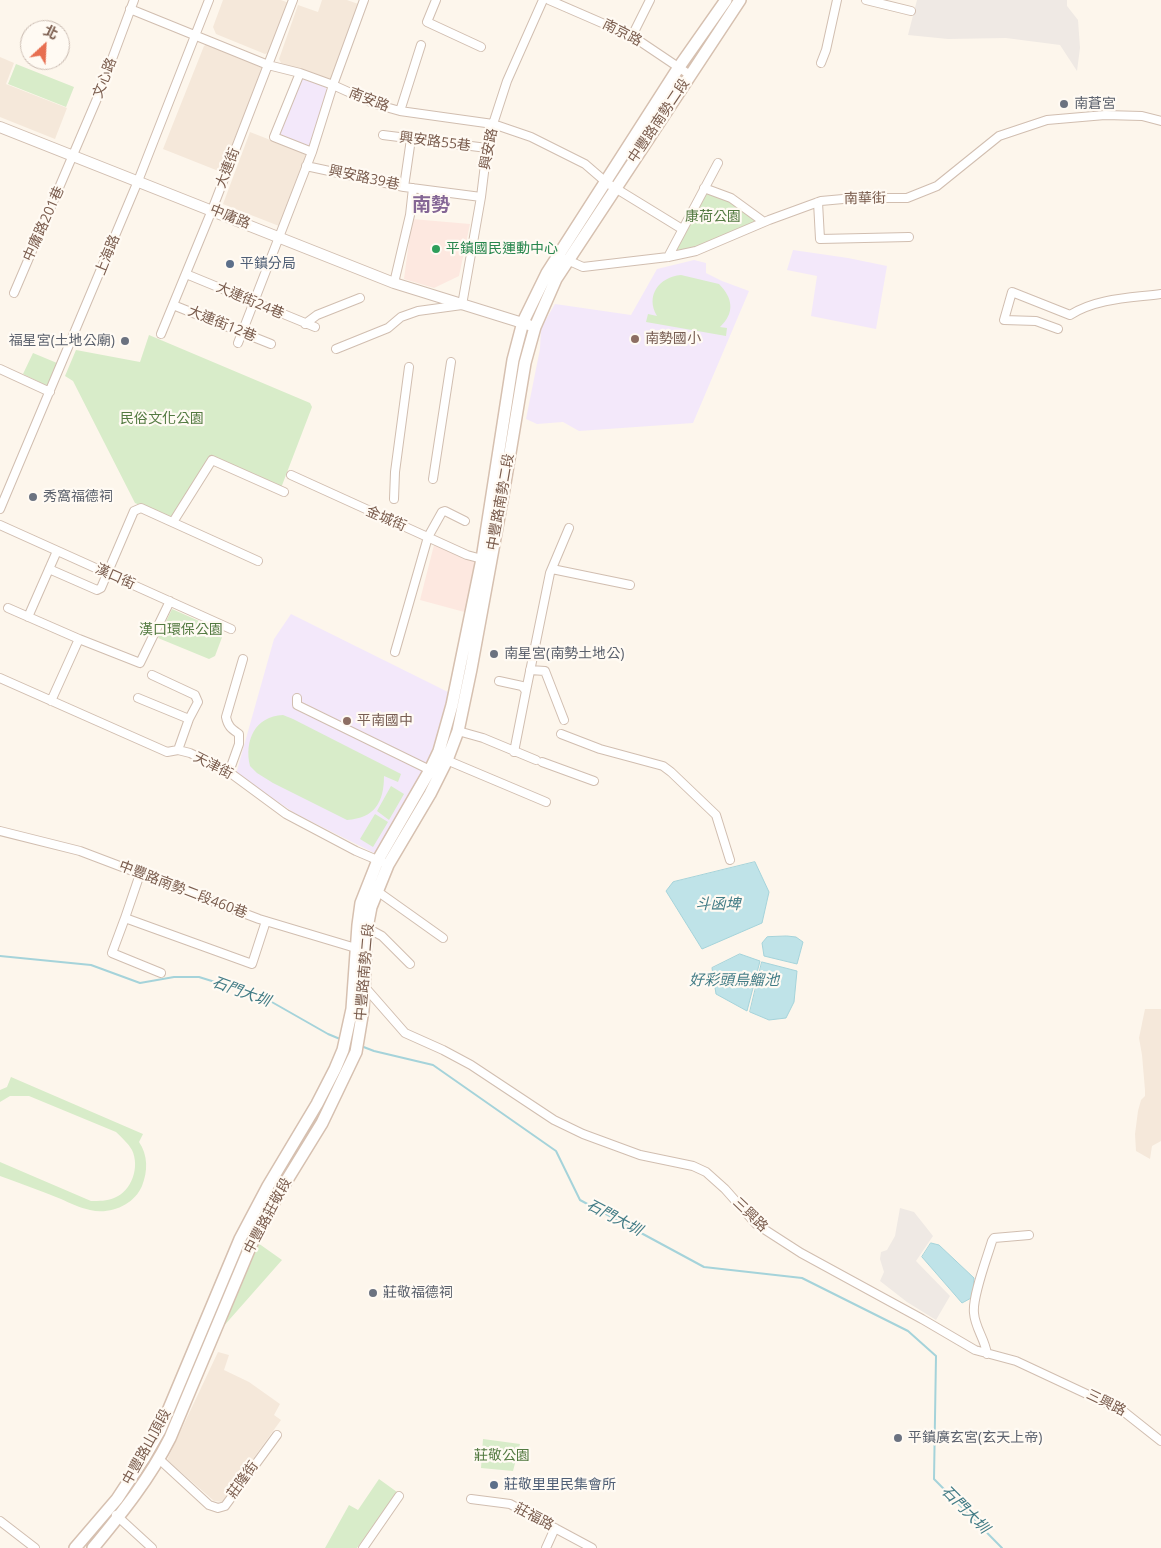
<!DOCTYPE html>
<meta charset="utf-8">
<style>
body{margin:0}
#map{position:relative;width:1161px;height:1548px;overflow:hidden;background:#fdf6ec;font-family:"Open Sans","Noto Sans TC",sans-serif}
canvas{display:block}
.north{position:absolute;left:20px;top:20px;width:50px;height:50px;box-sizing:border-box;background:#fffaf3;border:1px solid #cabbb1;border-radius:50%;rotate:25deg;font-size:14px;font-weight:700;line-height:20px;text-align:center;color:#7a5c4d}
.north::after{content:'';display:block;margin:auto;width:18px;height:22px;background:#e76f51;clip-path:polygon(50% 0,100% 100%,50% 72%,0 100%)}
</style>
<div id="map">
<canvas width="1161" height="1548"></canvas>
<div class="north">北</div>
</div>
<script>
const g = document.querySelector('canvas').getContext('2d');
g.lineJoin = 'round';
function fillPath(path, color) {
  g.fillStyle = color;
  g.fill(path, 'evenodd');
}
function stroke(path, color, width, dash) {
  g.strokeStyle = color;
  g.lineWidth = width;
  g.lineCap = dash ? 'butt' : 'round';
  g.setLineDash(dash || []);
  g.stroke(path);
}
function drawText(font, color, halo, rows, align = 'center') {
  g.font = font + ' "Open Sans","Noto Sans TC",sans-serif';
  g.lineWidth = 4.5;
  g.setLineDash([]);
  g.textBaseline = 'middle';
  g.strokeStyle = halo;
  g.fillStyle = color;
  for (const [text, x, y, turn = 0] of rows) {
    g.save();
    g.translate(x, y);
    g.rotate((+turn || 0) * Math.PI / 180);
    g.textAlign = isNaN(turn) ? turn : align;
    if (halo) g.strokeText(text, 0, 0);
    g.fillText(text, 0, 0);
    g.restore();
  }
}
fillPath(new Path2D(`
 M223,0H281L289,3L271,52L265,54L216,34L213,27Z
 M322,0H347L361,5L336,77L329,80L281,63L279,59L298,5L318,12Z
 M209,43L262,62L264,68L243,123L240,125L221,172L163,149L204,46Z
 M0,57L14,63L6,84L67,108L55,139L0,117Z
 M250,132L306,154L279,226L223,204Z
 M1145,1009H1161V1141L1152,1146L1150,1159L1136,1151L1135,1134L1138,1111L1141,1100L1145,1096V1090L1142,1055L1139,1038Z
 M218,1352L229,1355L224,1370L249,1382L280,1404L274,1415L281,1420L222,1502L214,1501L167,1460Z`), '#f5e8da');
fillPath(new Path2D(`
 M412,219L470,224L459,276L434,288L404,279Z
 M434,545L478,561L468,613L420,600Z`), '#fde8e0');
fillPath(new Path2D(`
 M917,0H1067V6L1078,20L1080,48L1077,71L1060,45L1006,38L948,39L908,35Z
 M900,1208L914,1212L933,1236L916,1261L950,1296L936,1320L907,1302L880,1281L884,1272L880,1259L881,1252L887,1250L895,1236Z`), '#efe9e4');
fillPath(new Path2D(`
 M300,78L326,87L328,93L309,148L277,137Z
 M793,250L848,258L887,266L876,329L811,316L817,276L787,270Z
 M694,260L706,263V273L722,281L749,291L693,423L579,431L563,422L537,424L526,419L540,349L541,328L555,304L631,315L657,269Z
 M291,614L450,693L435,750L376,854L296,814L236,774L274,639Z`), '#f3e8fa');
fillPath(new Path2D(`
 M16,64L74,87L66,107L8,84Z
 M704,188L764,222L668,257Z
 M681,275L719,284C733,298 735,313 720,327L727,328L726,336L646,322L648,314L657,316C645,296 659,277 681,275Z
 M149,335L310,403L312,407L281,488L211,457L170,518L135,503L73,381L65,376L76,350L140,362Z
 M33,353L57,363L47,386L23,374Z
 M172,609L224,632L215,656L209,659L158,638Z
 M283,715L293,719L401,774L398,782L384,776C384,802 375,818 347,820L273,783L257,773L250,766C244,741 255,716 283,715Z
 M391,786L404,794L389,820L377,811Z
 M375,814L388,822L373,847L360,839Z
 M11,1077L143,1134L139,1142C148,1155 148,1171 142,1186C134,1205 110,1215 90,1210C80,1208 70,1203 61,1199C41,1191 20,1183 0,1176V1162L91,1201C99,1201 107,1201 114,1198C132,1191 140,1167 132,1150C128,1143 122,1138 116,1132L29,1096H10L0,1102V1090L7,1087Z
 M258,1243L282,1260L222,1328Z
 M483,1439L520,1444L513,1471L481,1468Z
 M379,1479L397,1492L357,1548H325L349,1505L358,1510Z`), '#d8ecc9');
const water = new Path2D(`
 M755,862L769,892L762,923L702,949L666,891L673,882Z
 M787,936L796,937L803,942L797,964L764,956L762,943L767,937Z
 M740,954L760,961L747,1011L716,994L712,968Z
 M762,962L797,971L794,1002L786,1018L769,1020L750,1012Z
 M931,1243L939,1245L974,1278L973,1297L962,1303L922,1257Z`);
fillPath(water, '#bfe3e8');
stroke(water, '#a5d3da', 1);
stroke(new Path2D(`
 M0,956L91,965L140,983L174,977H199L263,997L328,1034L340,1039
 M361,1046L374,1051L433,1065L556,1151L580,1200L704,1267L802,1278L908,1331L936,1356L934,1479L1002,1548`), '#a5d3da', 2);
const minor = new Path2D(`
 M436,0L427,22L481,47
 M549,0L632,36L690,75
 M866,0L911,11
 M130,9L268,65L300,73L333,85L375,104L400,111L493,124L531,137L585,164L607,183L682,229
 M632,36L650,0
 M821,63L826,50L837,0
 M300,73L274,137L312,152
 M400,111L421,45
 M383,135L487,148
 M306,166L404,187L481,197
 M404,187L411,139
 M704,188L731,198L764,222
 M818,202L820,239L909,237
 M668,257L718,163
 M565,259L583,267L668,257L696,251L769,220L821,201L854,198H907L937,186L999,136L1047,120L1105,115L1142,116L1161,121
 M186,274L315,327
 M394,283L410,215L413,188
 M14,293L99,94L134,0
 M173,305L271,344
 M305,324L317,315L360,298
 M1058,329L1036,321L1004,320L1012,292L1070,315C1097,298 1131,298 1161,294
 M161,334L212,210L293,0
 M238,343L312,152L333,85L364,0
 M336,349L388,328L401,317L418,311L462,305L481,197L487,148L493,124L507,81L543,0
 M0,369L50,392
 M291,475L467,555L482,559
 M433,479L451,362
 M394,499L395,472L409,367
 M0,509L138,181L209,0
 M173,522L212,460L284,492
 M0,525L231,629
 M49,569L97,590L101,588L134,511L141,508L258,561
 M552,569L630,585
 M8,608L79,639L140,663L170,601
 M28,617L57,551
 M395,652L428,537L442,512L445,511L465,521
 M530,670L545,671L564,720
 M152,675L195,695L198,702L189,719L178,750
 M0,678L167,752L178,750L190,753L217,766L229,772L286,814L356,851L382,862
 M499,681L522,686L526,691L514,752
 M526,691L550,573L569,528
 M138,698L189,719
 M297,698V705L430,770
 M51,701L79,639
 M458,731L483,738L536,760
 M561,734L600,749L663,766L671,772L716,815L730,860
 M444,759L546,802
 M542,762L594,781
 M229,772L239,744V734C232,729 228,727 226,717L243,659
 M0,831L80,851L259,919L359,949
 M140,874L125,918L252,964L266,921
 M377,891L443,938
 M125,918L112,953L161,973
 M367,928L382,936L410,964
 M363,985L405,1033L443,1050L471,1065L554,1120L583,1134L640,1155L693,1166L706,1172L725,1189L756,1224L801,1253L922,1319L975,1350L1016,1361L1123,1411L1161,1441
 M987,1354C985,1339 975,1328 974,1313C972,1297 987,1258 992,1241L994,1238L1029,1235
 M159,1459L209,1505L218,1508L225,1506L277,1435
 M471,1499L510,1504L592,1548
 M116,1515L152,1548
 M0,1521L35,1548
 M363,1548L399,1496
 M546,1548L555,1528`);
const tertiary = new Path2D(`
 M0,127L394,283L529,325`);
const secondary = new Path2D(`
 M75,1548L117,1499L144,1458L160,1430L240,1239L268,1186L317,1104L335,1069L343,1050L352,1009L358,925L361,903L378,860L430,770L439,751L452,705L482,559L513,360L523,322L547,273L679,67L726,0
 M93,1548C122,1513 150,1478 170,1438L251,1245L279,1193L322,1123L356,1052L363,1010L367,928L371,907L388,865L430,794L447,760L458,731L471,669L504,489L525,363L535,327L556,279L740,0`);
stroke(minor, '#d1beb0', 10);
stroke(tertiary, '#d1beb0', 12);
stroke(secondary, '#d6c0b0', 14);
stroke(minor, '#fff', 8);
stroke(tertiary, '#fff', 10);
stroke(secondary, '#fff', 11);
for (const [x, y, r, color] of [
 [1064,104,5,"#6b7280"],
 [436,249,5,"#2e9e5b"],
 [230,264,5,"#5c6f8a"],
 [635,339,5,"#8d6e63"],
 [125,341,5,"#6b7280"],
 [33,497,5,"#6b7280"],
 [494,654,5,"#6b7280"],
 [347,721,5,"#8d6e63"],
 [373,1293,5,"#6b7280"],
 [898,1438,5,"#6b7280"],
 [494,1485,5,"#5c6f8a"]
]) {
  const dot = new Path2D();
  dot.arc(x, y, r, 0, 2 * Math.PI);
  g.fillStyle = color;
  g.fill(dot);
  stroke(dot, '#fffaf3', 2);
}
drawText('14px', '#7a5c4d', '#fffaf3', [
 ["南京路",622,33,27],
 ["文心路",105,78,-69],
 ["南安路",369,100,21],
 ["中豐路南勢二段",659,121,-56],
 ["興安路55巷",435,142,7],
 ["興安路",489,149,-79],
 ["大連街",228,168,-69],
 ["興安路39巷",364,178,12],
 ["南華街",865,199,-1],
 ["中庸路",230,217,22],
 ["中庸路201巷",44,224,-66],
 ["上海路",108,255,-68],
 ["大連街24巷",250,301,23],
 ["大連街12巷",222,324,22],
 ["中豐路南勢二段",501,502,-80],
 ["金城街",386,519,23],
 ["漢口街",115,577,24],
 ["天津街",213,766,27],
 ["中豐路南勢二段460巷",183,890,21],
 ["中豐路南勢二段",365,972,-85],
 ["三興路",750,1215,44],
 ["中豐路莊敬段",268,1216,-62],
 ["三興路",1106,1403,26],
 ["中豐路山頂段",147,1447,-61],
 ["莊隆街",243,1480,-54],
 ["莊福路",534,1517,28]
]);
drawText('14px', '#5b616d', '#fffaf3', [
 ["南蒼宮",1074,104],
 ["福星宮(土地公廟)",115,341,"right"],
 ["秀窩福德祠",43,497],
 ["南星宮(南勢土地公)",504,654],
 ["莊敬福德祠",383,1293],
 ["平鎮廣玄宮(玄天上帝)",908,1438]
], 'left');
drawText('14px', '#537a41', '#fffaf3', [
 ["康荷公園",713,217],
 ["民俗文化公園",162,419],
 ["漢口環保公園",181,630],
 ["莊敬公園",502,1456]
]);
drawText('14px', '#27864d', '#fffaf3', [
 ["平鎮國民運動中心",446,249]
], 'left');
drawText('14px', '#4e5e75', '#fffaf3', [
 ["平鎮分局",240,264],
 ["莊敬里里民集會所",504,1485]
], 'left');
drawText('14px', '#785e54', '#fffaf3', [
 ["南勢國小",645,339],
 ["平南國中",357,721]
], 'left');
drawText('italic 15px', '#437c86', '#fffaf3', [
 ["斗函埤",718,905],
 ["好彩頭烏鰡池",734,981],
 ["石門大圳",241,992,20],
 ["石門大圳",614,1218,28],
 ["石門大圳",965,1510,45]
]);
drawText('bold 19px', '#846695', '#fffaf3', [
 ["南勢",431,206]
]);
</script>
